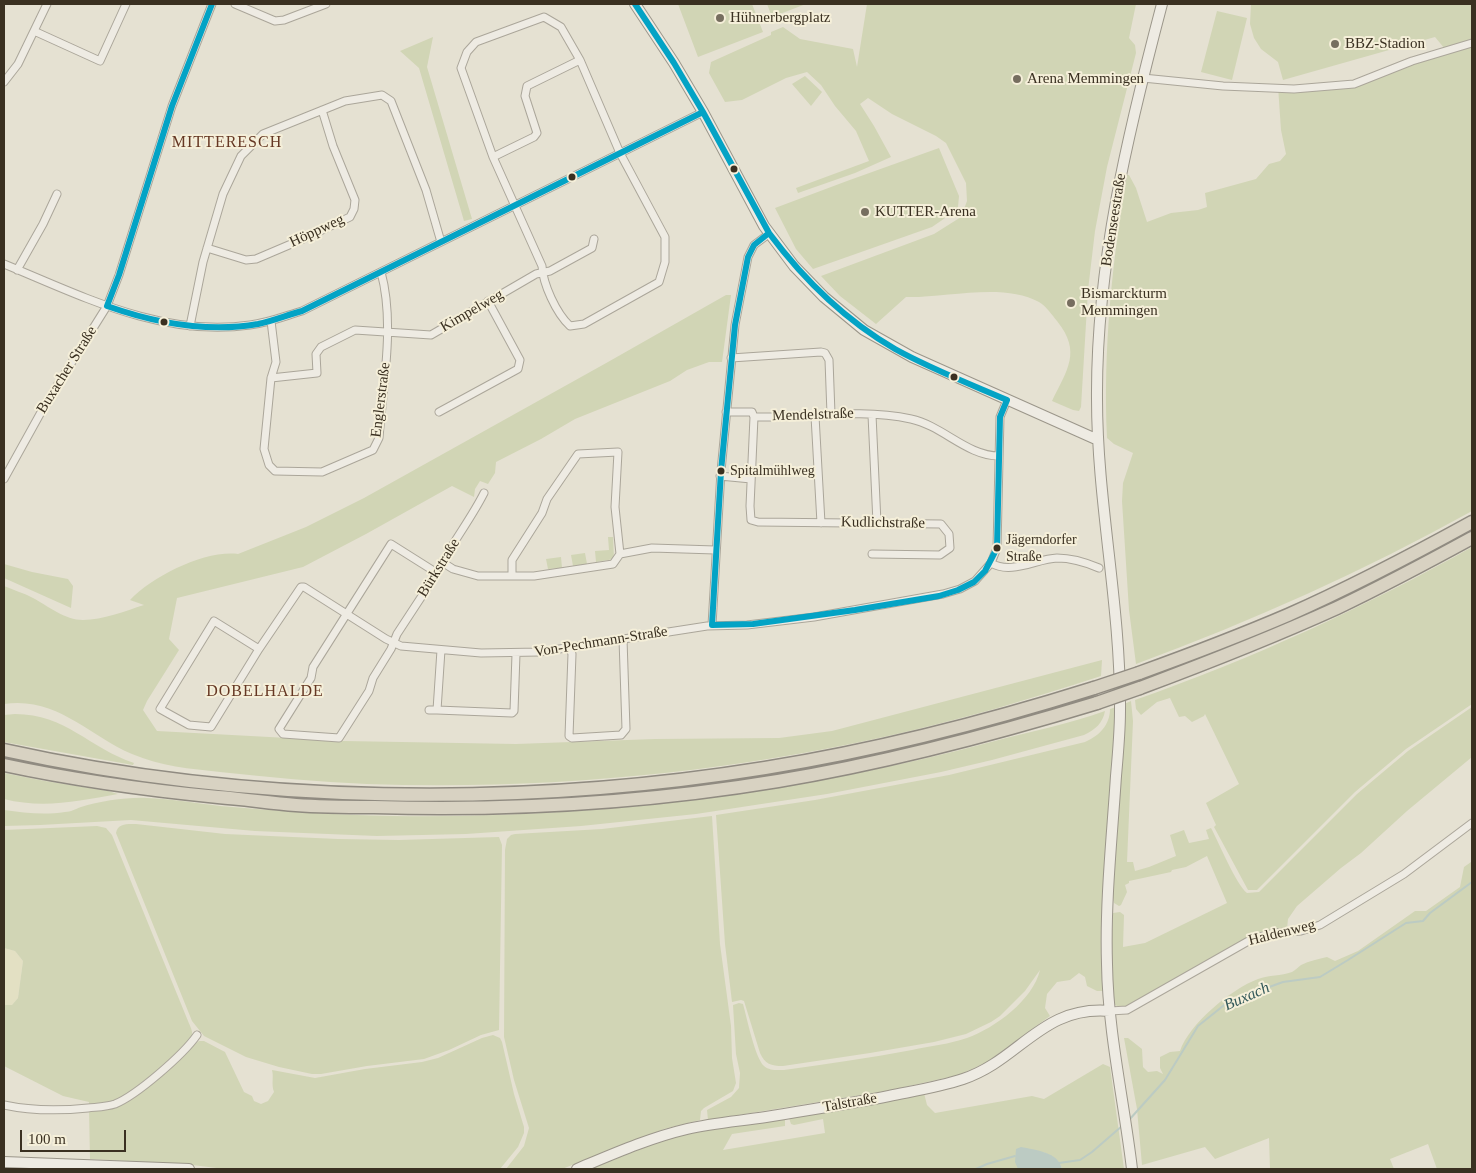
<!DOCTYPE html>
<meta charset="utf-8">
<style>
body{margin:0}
#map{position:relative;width:1476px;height:1173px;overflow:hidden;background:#e5e1d2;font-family:"Times New Roman",serif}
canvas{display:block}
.frame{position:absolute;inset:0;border:5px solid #3a3021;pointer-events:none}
.scale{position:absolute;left:20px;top:1130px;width:106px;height:22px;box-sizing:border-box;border:2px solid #3a3021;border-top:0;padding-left:6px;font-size:15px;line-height:18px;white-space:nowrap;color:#3a3021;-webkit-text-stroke:4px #f5efd9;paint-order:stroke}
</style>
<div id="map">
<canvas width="1476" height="1173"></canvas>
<div class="frame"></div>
<div class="scale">100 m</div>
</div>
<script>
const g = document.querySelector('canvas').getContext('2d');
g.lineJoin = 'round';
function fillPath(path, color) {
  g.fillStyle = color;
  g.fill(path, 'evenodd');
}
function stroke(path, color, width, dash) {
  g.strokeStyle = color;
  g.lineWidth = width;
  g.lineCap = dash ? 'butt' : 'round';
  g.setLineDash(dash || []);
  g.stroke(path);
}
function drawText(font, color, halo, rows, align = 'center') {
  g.font = font + ' "Times New Roman",serif';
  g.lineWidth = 4;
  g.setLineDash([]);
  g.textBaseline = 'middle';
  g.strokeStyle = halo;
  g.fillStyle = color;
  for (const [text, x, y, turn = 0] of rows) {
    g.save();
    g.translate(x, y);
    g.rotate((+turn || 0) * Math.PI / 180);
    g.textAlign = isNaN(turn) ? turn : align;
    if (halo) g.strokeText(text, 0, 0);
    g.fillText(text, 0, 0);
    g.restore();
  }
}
fillPath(new Path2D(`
 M4,948L15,951L23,961L18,998L12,1005H4Z`), '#e3e0c3');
fillPath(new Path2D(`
 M678,4H752L763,32L698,57Z
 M767,4H806L772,17Z
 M867,4H1136L1129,38L1135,45L1136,53L1107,167L1095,231L1088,290L1081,407L1079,411L1073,410L1052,401C1067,370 1082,352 1057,321C1052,315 1046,306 1039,302C1004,282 945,298 906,297L876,324L840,296L821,276L934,234L961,217L967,201L966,183L946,143L936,136L892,114L868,98L860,104L874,126L891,157L855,173L798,193L796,188L869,161L856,131L835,106L821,85L807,72L786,78L742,100L725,102L709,73L711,62L771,35V32L783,27L800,39L853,49L857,67Z
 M1251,4H1472V511C1364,571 1252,621 1136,664L1129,610L1122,501L1123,483L1133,453L1114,444L1107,438C1103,349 1112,262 1127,175H1129L1136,188L1147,222L1171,213L1198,210L1207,207L1205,193L1256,179L1269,164L1280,161L1286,154L1281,130L1278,86L1294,87L1354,81L1445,49L1435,37L1283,80L1278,62L1261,49L1254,38L1250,24Z
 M1217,11L1247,18L1232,80L1201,72Z
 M433,37L427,67L472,219L464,221L419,68L400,51Z
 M805,76L822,92L811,106L792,84Z
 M939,148L959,196L958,207L948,216L932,227L813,269L796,249L775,208L847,181Z
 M726,295H731L722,362H709L687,370L670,381L575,419L541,439L496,462L495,473L488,484L480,481L475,489L474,497L452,486L366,534L303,567L177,598L169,639L179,650L147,701L143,710L157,731L344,741L516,744L655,739L779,738L832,731L1102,660L1101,676C1031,699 960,720 888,736C718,774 541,790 367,784C318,782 269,777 220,772C191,769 160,766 132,754C88,735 56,696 4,704V586C13,590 24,593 33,598C48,606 65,620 83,620C103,620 125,611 144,605L130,600C153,576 205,550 238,554L306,527L364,498L608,362Z
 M608,537H613L614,559L596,562L595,551L609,550Z
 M1472,547V704L1406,749L1355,792L1257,890H1248L1214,827L1216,825L1206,803L1239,784L1205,714L1204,716L1192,722L1185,716L1179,717L1170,698L1157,702L1141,715L1136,709L1135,700C1252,659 1365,607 1472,547Z
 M585,553L587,564L573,566L571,555Z
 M561,557L562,568L548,569L546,559Z
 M4,564L32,572L68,579L73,586L71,608L4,578Z
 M1131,701L1133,721L1127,862H1133L1135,871L1149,867L1176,856L1170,835L1184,830L1189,843L1209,839L1206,830L1211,828C1219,843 1236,884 1247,893L1259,892L1357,794L1408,751L1472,707V757L1407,811L1361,853L1341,868L1297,906L1288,919L1287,929L1245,939L1138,1000L1122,1008L1115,1005L1112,985L1111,953L1113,913L1120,912L1124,915L1123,947L1145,943L1227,903L1207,856L1186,867L1172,870L1171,872L1129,881V883L1125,885L1127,892L1121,905L1119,906L1114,903L1112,893L1124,704Z
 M1116,707L1102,921L1101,949L1103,991H1097L1087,986L1085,977L1079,973L1070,980L1057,982L1047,994L1045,1008L1050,1016L987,1062L959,1075L886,1091L708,1120L707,1110L731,1097L739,1088L740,1073L736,1054L733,1005L739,1003L743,1004C747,1018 755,1058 764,1066C770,1071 777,1070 784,1070C827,1064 869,1058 912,1050C930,1046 950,1044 967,1038C995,1028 1033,1000 1040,970L1025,991L1000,1016L991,1022L966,1034L934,1042L870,1053L783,1066C771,1066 765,1064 760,1053L744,1001L741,1000L732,1002L725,944L716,815L815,800L949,775L1085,742C1099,736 1110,725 1110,709Z
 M1105,711C1103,723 1095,730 1084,735L992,760L941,772L827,794L696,814L581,826L466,834L377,836L255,831L131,820L40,825L4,826V810C24,813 45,815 65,812C71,812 75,809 81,807C100,801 128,797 147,798C172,799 196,803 220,806C277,811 335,815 393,816C596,819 796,794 991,742C1029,732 1068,724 1105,711Z
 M15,714C66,714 89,748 134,763L133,765L4,742V715Z
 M4,773L45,781L108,791L118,794C79,801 43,809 4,799Z
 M712,816L720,944L731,1026L732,1058L736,1083L733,1091L704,1108L701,1111L700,1120L664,1129L562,1169H506L524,1146L529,1128L514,1080L504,1037L505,850L507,839L511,835L515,834L602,829Z
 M136,824L225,834L338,839L399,840L499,837L502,845L499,1030L481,1035L449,1050L424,1059L367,1066L321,1074H312L279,1067L246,1057L204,1036L192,1021L116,833C118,823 127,824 136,824Z
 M97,826L106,828L112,835L188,1021C190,1026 193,1031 192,1036C188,1051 131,1094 116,1101C108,1105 97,1105 89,1106V1102L63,1096L4,1066V1005H12L18,998L23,961L15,951L4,948V830Z
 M1471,862H1472V1169H1437L1428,1144L1390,1159L1394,1169H1270L1269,1138L1215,1159L1205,1147L1142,1165L1137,1109L1124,1038H1128L1142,1049L1143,1067L1148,1072L1157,1071L1163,1074L1160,1068V1057L1170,1052L1180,1051C1189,1024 1231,989 1258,979C1269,975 1281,976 1292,972C1296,970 1298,967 1301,965C1309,961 1319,959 1327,957L1335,961L1358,951L1415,911H1426L1460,887L1464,867Z
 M493,1035L500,1038L502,1042L514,1094L524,1127V1133L518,1147L500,1169H225L184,1164L90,1159L89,1109L119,1103L199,1041H204L225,1052L244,1092L252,1096L254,1101L261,1104L268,1101L274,1092C271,1084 274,1077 272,1070L315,1078L365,1069L422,1062L438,1058L482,1038Z
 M1103,1064L1110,1067L1124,1169H1062C1060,1160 1052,1156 1043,1152L1018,1169H587L670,1138L711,1129L785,1118V1126L732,1134L723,1150L825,1133L823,1119L794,1125L791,1124L789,1118L924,1093L927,1105L935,1113L1032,1096L1044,1099Z`), '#d1d5b5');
fillPath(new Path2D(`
 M1021,1147C1035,1150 1059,1152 1062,1169H1018L1015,1162L1016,1149Z`), '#bccbc3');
stroke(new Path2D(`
 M1129,1120L1165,1080L1198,1026L1228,1002L1283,982L1320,977L1348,960L1406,923L1423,921L1430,913L1472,882
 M1059,1163L1080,1160L1092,1152L1122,1126
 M976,1169L987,1164L1015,1156`), '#bccbc3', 2);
const street = new Path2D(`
 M235,4L275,21L284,20L326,4
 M544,17L561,27L580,60L620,153L665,237V262L659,282L584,324L570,326C556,313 543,284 542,266L493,157L461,68L467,52L476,42Z
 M34,31L100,61L126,4
 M1143,78L1223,86L1294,89L1354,84L1412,61L1472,43
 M4,82L18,64L47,4
 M493,157L534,137L537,133L525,96L527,86L580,60
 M207,248L246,260L256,259L303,239L350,217L354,209L355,200L333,146L322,110
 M4,264C82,296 163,338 250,325C268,323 285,316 302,311L703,112
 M17,270L43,224L57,194
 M271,321L276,362L271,378L264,449L269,465L275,471L322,472L373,450L379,438C383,385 395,323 381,272
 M190,326L203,262L223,194L241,156L263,134L345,101L382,95L391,101L426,190L441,242
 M731,358L821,352L825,353L829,360L831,414
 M271,378L317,373L316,354L321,347L355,330L431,335L536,274L550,271L592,248L594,239
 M439,412L518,369L520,360L488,301
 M726,412H752L754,417C806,418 860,408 911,419C943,426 967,456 999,456
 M872,415L877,523
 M815,416L821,523
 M754,417L750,506L751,520L758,522L941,524L949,534L950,548L940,555L872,554
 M720,476L751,479
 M4,479L45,405L107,306L119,275L172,106L212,4
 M442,562L453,569L478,576H534L613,564L620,554L652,548L715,550
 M991,563C1011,575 1036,559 1057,558C1072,558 1085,562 1099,568
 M437,573L391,544L313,667L311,678L279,729L283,734L339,738L369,691L373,678L391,649L397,634L437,573C450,545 470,521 484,493
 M512,576V560L542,513L547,499L578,454L618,452L615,507L620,554
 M712,625L721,471L735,325L748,257L754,245L770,233
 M259,649L214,621L160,709L189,725L211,727L259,649L301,587H304L386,639L401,646L481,653L540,652L707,626L747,625L814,617L943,594L960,589L975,581L991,563L997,548L1000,417L1007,400
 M570,649L572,654L569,736L572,738L621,735L626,729L623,639
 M429,710H437L441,650
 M437,710L512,713L514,711L516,654
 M1110,1011L1127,1010L1252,939L1274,933L1301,931L1320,925L1404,874L1472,823
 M4,1105C32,1111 59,1111 88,1108C97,1107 106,1107 115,1104C137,1095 183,1055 197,1035`);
const secondary = new Path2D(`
 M635,4L674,63L703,112L764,226L794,266L824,297L864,330L912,357L1098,440
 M4,1162L189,1169
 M577,1169C613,1154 649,1138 687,1129C713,1123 740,1121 766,1117C807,1110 848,1104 889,1096C913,1091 939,1087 963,1079C1020,1060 1042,1005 1110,1011
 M1132,1169C1124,1101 1108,1033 1107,964C1105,901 1112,838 1116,776C1118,754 1120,732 1120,711C1121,606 1097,503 1097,399C1096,264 1128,133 1162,4`);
const highway = new Path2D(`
 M1139,673C1189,655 1239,636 1288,615C1351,587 1412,555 1472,522
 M1140,688C1207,663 1273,637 1337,608C1383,586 1428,562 1472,538
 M4,750C248,804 518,808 765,768C877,750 986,722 1094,688
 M4,765C74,780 146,790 218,797C244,799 270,803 296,805C322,807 348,807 374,807C509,811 645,803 778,781C886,763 992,735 1097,703`);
stroke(street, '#aba69a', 9);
stroke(secondary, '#9b968a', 12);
stroke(highway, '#908b81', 15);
stroke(street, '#eeebe3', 7);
stroke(secondary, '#eeebe3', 10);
stroke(highway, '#d8d2c2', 12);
const highwayBridge = new Path2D(`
 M1094,688L1139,673
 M1097,703L1140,688`);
stroke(highwayBridge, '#908b81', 15, []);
stroke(highwayBridge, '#d8d2c2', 12);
stroke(new Path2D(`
 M212,4L172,106L119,275L107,306C155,323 207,333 258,324C273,321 287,315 302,311L703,112
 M635,4L674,63L703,112L769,233
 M769,233C804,280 845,320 895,349C931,369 970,384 1007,400L1000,417L997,548L985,571L974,582L958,590L939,596L855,610L753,624L712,625L721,471L735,325L748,257L754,245Z`), '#03a3c5', 6);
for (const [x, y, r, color] of [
 [720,18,5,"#766e5f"],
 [1335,44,5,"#766e5f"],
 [1017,79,5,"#766e5f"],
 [734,169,4.5,"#3a3021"],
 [572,177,4.5,"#3a3021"],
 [865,212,5,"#766e5f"],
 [1071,303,5,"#766e5f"],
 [164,322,4.5,"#3a3021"],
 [954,377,4.5,"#3a3021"],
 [721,471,4.5,"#3a3021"],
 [997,548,4.5,"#3a3021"]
]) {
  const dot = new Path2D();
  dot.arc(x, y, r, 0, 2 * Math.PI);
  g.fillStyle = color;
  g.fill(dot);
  stroke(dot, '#f5efd9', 2);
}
drawText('14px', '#3a3021', '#f5efd9', [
 ["Spitalmühlweg",730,471],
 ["Jägerndorfer",1006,540],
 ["Straße",1006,557]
], 'left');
drawText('15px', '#3a3021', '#f5efd9', [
 ["Hühnerbergplatz",730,18],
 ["BBZ-Stadion",1345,44],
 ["Arena Memmingen",1027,79],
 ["KUTTER-Arena",875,212],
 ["Bismarckturm",1081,294],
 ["Memmingen",1081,311]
], 'left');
drawText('15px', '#3a3021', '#f5efd9', [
 ["Bodenseestraße",1114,220,-81],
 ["Höppweg",317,231,-25],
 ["Kimpelweg",472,311,-30],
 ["Buxacher Straße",67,370,-58],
 ["Englerstraße",381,400,-83],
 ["Mendelstraße",813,415,-2],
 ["Kudlichstraße",883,523,1],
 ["Bürkstraße",439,568,-58],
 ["Von-Pechmann-Straße",601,642,-9],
 ["Haldenweg",1282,933,-14],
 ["Talstraße",850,1103,-10]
]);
g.letterSpacing = '1px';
drawText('16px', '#653723', '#f5efd9', [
 ["MITTERESCH",227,143],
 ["DOBELHALDE",265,692]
]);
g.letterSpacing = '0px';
drawText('italic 16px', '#325859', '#f5efd9', [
 ["Buxach",1247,997,-24]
]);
</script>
